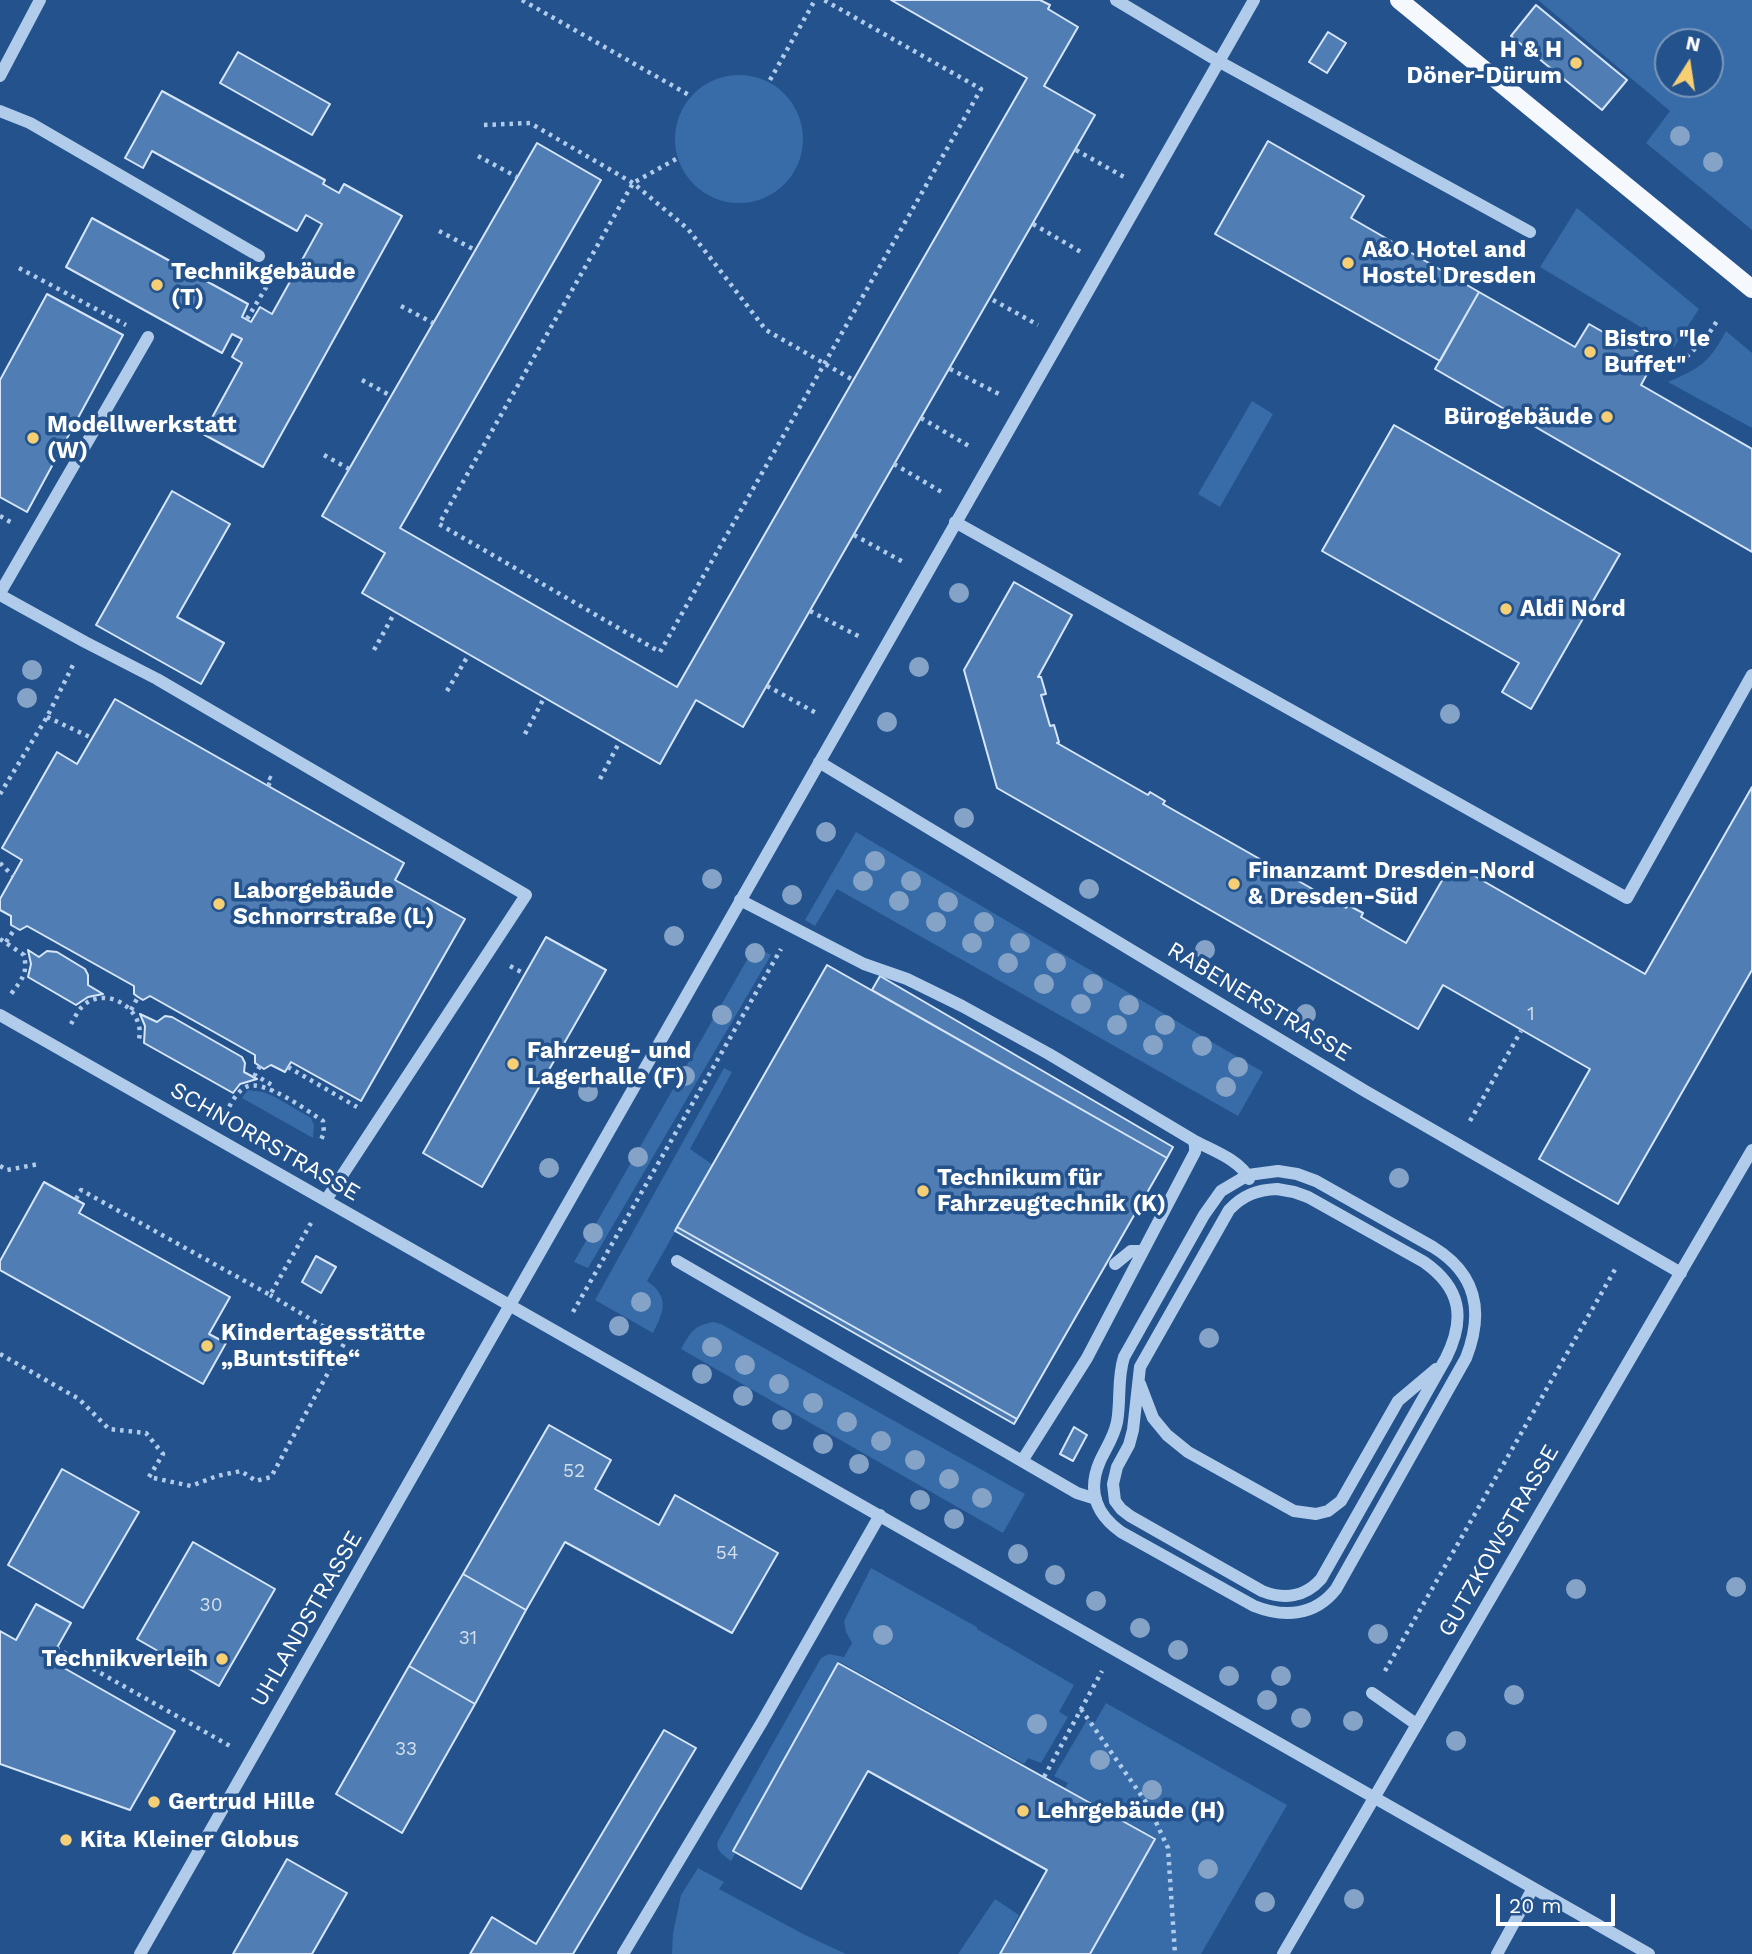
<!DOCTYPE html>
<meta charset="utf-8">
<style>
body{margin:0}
#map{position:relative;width:1752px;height:1954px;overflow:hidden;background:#23528c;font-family:"Work Sans",sans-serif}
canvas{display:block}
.north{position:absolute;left:1654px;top:28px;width:70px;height:70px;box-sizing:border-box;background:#23528c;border:2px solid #7b97ba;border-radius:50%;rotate:12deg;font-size:19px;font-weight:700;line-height:28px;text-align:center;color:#fff}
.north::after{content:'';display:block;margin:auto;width:24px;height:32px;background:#f6cf74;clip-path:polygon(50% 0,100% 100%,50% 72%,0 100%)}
.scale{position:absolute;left:1496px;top:1894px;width:119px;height:32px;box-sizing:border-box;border:4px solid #fff;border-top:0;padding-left:9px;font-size:21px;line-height:24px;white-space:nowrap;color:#fff;-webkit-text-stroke:5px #23528c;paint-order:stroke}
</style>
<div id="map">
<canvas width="1752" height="1954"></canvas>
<div class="north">N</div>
<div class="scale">20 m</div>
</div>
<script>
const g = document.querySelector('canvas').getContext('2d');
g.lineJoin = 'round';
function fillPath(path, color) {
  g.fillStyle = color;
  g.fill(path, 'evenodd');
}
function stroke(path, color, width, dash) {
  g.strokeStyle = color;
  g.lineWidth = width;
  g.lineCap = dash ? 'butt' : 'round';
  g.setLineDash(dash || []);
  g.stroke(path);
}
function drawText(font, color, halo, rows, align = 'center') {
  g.font = font + ' "Work Sans",sans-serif';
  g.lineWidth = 7;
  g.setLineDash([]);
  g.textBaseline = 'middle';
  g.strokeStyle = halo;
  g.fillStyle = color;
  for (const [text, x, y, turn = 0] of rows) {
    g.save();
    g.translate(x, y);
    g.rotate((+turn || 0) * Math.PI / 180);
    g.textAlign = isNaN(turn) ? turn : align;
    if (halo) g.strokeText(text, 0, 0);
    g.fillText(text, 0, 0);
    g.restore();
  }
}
fillPath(new Path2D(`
 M1538,0H1752V230L1646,143L1670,111ZM1668,42H1710V84H1668Z
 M675 139a64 64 0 1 1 128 0a64 64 0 1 1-128 0Z
 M1577,208L1699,309L1674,347L1540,267Z
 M1726,331L1752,353V428L1668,382C1700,368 1709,363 1726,331Z
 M1252,401L1273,414L1220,507L1198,494Z
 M856,832L1263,1072L1238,1116L837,889L815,926L805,920Z
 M755,946L771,955L588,1268L574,1262Z
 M724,1068L732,1072L690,1149L713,1165L647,1281C670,1297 664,1311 653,1333L595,1300Z
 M248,1090L263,1092L275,1097L311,1118L314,1125L313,1138L242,1098Z
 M713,1322L721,1324L1025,1494L1003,1533L681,1349C691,1332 693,1326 713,1322Z
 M871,1568L977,1627V1629L1074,1685L1059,1712L1068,1717L1041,1763L1028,1758L1024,1764L838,1661L732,1851L735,1854L731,1861C724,1855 715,1851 718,1841L821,1658L829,1654L844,1657L852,1643L846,1632L844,1621Z
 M1106,1703L1287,1805L1201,1954H1091L1156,1838L1065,1788L1068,1783L1054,1776L1087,1720L1095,1722Z
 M698,1868L724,1882L719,1889L807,1936L846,1954H672L673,1933L681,1895Z
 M995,1899L1019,1915L999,1954H958Z`), '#376ca8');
const building = new Path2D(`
 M891,0H1040L1050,5L1048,9L1078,27L1044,86L1095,115L743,727L696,700L660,764L362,593L385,553L322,516L537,143L601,180L400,528L677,687L1027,78Z
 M1536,5L1627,80L1602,110L1511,36Z
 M1328,32L1346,43L1327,73L1309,62Z
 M238,52L330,104L312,135L220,83Z
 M162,91L325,180L323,184L339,193L344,184L402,216L263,467L203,434L242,363L232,357L242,339L232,334L222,353L66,267L92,218L248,304L242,317L251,322L260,307L272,314L322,224L306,215L297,231L152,151L143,168L125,158Z
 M1268,141L1364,196L1351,218L1479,292L1440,361L1215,234Z
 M1479,292L1575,347L1589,324L1654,361L1641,385L1752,449V552L1435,369Z
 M47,294L123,335L27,512L0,497V380Z
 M1394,425L1620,554L1531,709L1502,692L1519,663L1322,551Z
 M172,491L230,524L177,617L224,643L201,684L96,625Z
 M1014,582L1072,615L1038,677H1041L1046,694L1041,695L1050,726L1054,725L1059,742L1057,743L1148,795L1150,792L1165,801L1163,804L1346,908L1348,905L1363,913L1361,917L1406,943L1452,863L1645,974L1752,787V970L1618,1204L1539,1159L1590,1069L1443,985L1418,1029L997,788L964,670Z
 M115,699L404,863L395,880L465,919L361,1101L291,1062L285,1072L271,1065L264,1069L255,1063V1055L150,996L143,1000L138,997L134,994V986L27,926L20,930L11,925V916L0,910V899L22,860L2,848L57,752L77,764Z
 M546,937L606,970L482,1187L423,1153Z
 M28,950L39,957L47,951L57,952L85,969L88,975V985L103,994L88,997L76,1005L28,977L31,964Z
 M827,965L1167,1158L1017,1419L677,1227Z
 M880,976L1173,1147L1167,1158L872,990Z
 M140,1014L157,1022L165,1016L172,1017L242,1057L245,1063L244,1072L257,1079L240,1084L233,1093L144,1043L145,1026Z
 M44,1182L84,1204L79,1213L230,1297L209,1334L226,1343L203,1384L0,1270V1261Z
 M677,1227L1017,1419L1014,1424L675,1231Z
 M316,1256L336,1267L321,1293L302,1282Z
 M549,1425L611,1460L595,1489L659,1525L675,1495L778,1553L732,1633L565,1542L526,1610L463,1574Z
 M1074,1427L1087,1435L1073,1461L1060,1454Z
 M62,1469L139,1512L83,1608L8,1565Z
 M193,1542L275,1589L219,1686L137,1639Z
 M463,1574L526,1610L475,1704L409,1666Z
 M36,1604L71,1623L50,1660L175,1731L130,1810L0,1764V1631L16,1640Z
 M838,1663L1155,1839L1090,1954H1000L1047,1870L868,1771L801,1889L733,1851Z
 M409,1666L475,1704L402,1833L336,1794Z
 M664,1730L696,1748L573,1954H470L492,1917L536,1944Z
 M287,1859L347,1893L312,1954H233Z`);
fillPath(building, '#507eb4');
stroke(building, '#d6e6f8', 2);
stroke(new Path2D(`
 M522,0L689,95
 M770,80L815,0
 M484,125L530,123L633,183L688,229L766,330L853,380
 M1076,150L1124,177
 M478,156L517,177
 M676,159L633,183L439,524L660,652L981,89L824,0
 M1033,224L1081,252
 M439,231L475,250
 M19,268L126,325
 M993,300L1038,325
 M401,306L433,323
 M247,319L270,281
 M950,369L999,394
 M1648,372L1679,364L1706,338L1719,318
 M362,380L391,396
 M921,418L969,446
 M324,455L349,469
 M894,464L945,494
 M0,516L12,523
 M854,535L905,563
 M810,611L862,638
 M374,650L395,612
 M767,686L818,714
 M447,691L469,654
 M47,717L92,738
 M525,734L544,698
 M600,779L620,741
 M268,786L272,779L268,777
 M0,794L47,717L73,665
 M0,863L13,876
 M0,939L24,955C28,974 22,979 11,994
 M6,942L16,927
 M510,966L525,974
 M131,1010L138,997
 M71,1024C75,1017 80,1006 88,1002C112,988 145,1012 139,1039
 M260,1066L255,1075L272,1085V1091
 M288,1067L357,1107
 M225,1114C231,1104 236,1092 246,1087C263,1078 308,1111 323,1121L324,1133L320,1142
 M1470,1121L1521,1031
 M0,1166L7,1170L39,1164
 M76,1199L81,1190L270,1295L311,1223
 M573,1312L781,949
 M0,1354L79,1399L109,1429L146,1433L163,1454L149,1477L191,1486L217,1476L241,1471L256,1481L271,1477L346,1340L270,1295
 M56,1648L230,1746
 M1385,1671L1617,1266
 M1081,1709L1148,1805L1168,1848L1175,1954
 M1044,1777L1102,1671`), '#b1cceb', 4.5, [3.5, 5]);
stroke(new Path2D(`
 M1116,0L1218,61L1530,232
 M0,76L40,0
 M0,111L30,123L259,256
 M955,522L1627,898L1752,675
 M0,593L148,337
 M0,595L85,642L157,679L526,895L326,1200
 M819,762L1365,1091L1681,1273
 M740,900L864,964L907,979L962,1006L1049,1054L1193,1140L1195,1145V1152L1087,1358L1022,1461
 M0,1015L1649,1954
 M1193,1140C1211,1150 1241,1160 1249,1179
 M1278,1171L1297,1174L1316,1181L1433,1247C1477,1274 1484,1312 1466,1358L1336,1589C1315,1616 1284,1618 1254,1606L1121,1532C1096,1514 1087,1491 1100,1461C1106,1448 1114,1437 1117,1422C1121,1401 1117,1378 1124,1357L1204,1215L1221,1191L1248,1175Z
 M1277,1189L1294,1192L1308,1197L1424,1262C1461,1288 1466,1318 1446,1358L1321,1579C1305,1597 1284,1600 1262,1591L1130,1516L1121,1509L1115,1501L1113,1484L1117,1467L1129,1445L1133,1430L1140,1367L1229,1210C1243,1195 1257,1190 1277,1189Z
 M677,1261L1077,1493L1096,1499
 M1115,1264L1131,1251H1143
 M1140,1384L1153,1418L1167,1435L1188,1452L1294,1511L1316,1514L1328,1511L1341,1501L1398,1401L1436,1369
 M1372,1693L1416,1724
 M140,1954L1254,0
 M623,1954L762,1722L880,1515
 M1283,1954L1752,1150
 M1497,1954L1533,1888`), '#b1cceb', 12);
stroke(new Path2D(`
 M1399,0L1752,289`), '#f5f9fe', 18);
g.fillStyle = '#85a3c7';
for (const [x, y] of [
 [1680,136],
 [1713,162],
 [959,593],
 [919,667],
 [32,670],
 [27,698],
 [1450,714],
 [887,722],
 [964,818],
 [826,832],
 [875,861],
 [712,879],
 [863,881],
 [911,881],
 [1089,889],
 [792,895],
 [899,901],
 [948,902],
 [936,922],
 [984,922],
 [674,936],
 [972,943],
 [1020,943],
 [1205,950],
 [755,953],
 [1008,963],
 [1056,963],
 [1044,984],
 [1093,984],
 [1081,1004],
 [1129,1005],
 [1306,1014],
 [722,1015],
 [1117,1025],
 [1165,1025],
 [1153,1045],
 [1202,1046],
 [1238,1067],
 [685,1076],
 [1226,1087],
 [588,1092],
 [638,1157],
 [549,1168],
 [1399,1178],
 [593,1233],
 [641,1302],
 [619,1326],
 [1209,1338],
 [712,1347],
 [745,1365],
 [702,1374],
 [779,1384],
 [743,1396],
 [813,1403],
 [782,1420],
 [847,1422],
 [881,1441],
 [823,1444],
 [915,1460],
 [859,1464],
 [949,1479],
 [982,1498],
 [920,1500],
 [954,1519],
 [1018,1554],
 [1055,1575],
 [1736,1587],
 [1576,1589],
 [1096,1601],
 [1140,1628],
 [1378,1634],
 [883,1635],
 [1178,1650],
 [1229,1676],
 [1281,1676],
 [1514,1695],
 [1267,1700],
 [1301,1718],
 [1353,1721],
 [1037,1724],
 [1456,1741],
 [1100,1760],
 [1152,1790],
 [1208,1869],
 [1354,1899],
 [1265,1902]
]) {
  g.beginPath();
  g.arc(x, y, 10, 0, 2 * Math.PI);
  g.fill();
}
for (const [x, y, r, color] of [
 [1576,63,7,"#f6cf74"],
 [1348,263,7,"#f6cf74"],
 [157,285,7,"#f6cf74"],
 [1590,352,7,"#f6cf74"],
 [1607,417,7,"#f6cf74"],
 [33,438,7,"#f6cf74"],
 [1506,609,7,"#f6cf74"],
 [1234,884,7,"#f6cf74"],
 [219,904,7,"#f6cf74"],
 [513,1064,7,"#f6cf74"],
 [923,1191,7,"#f6cf74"],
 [207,1346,7,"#f6cf74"],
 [222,1659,7,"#f6cf74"],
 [154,1802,7,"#f6cf74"],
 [1023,1811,7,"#f6cf74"],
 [66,1840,7,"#f6cf74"]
]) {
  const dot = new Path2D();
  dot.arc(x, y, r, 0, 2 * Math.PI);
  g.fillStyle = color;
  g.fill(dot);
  stroke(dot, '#23528c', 2.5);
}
drawText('19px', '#d3dfec', null, [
 ["1",1531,1014],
 ["52",574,1471],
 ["54",727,1553],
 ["30",211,1605],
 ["31",468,1638],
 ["33",406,1749]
]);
drawText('bold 23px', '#fff', '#23528c', [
 ["H & H",1562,50,"right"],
 ["Döner-Dürum",1562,76,"right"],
 ["A&O Hotel and",1362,250],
 ["Hostel Dresden",1362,276],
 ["Technikgebäude",171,272],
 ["(T)",171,298],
 ["Bistro \"le",1604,339],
 ["Buffet\"",1604,365],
 ["Bürogebäude",1593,417,"right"],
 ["Modellwerkstatt",47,425],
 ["(W)",47,451],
 ["Aldi Nord",1520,609],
 ["Finanzamt Dresden-Nord",1248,871],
 ["& Dresden-Süd",1248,897],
 ["Laborgebäude",233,891],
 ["Schnorrstraße (L)",233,917],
 ["Fahrzeug- und",527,1051],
 ["Lagerhalle (F)",527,1077],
 ["Technikum für",937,1178],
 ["Fahrzeugtechnik (K)",937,1204],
 ["Kindertagesstätte",221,1333],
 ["„Buntstifte“",221,1359],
 ["Technikverleih",208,1659,"right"],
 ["Gertrud Hille",168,1802],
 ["Lehrgebäude (H)",1037,1811],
 ["Kita Kleiner Globus",80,1840]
], 'left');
drawText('23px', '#fff', '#23528c', [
 ["RABENERSTRASSE",1259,1002,31],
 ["SCHNORRSTRASSE",265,1142,30],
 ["GUTZKOWSTRASSE",1499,1541,-60],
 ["UHLANDSTRASSE",307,1619,-60]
]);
</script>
